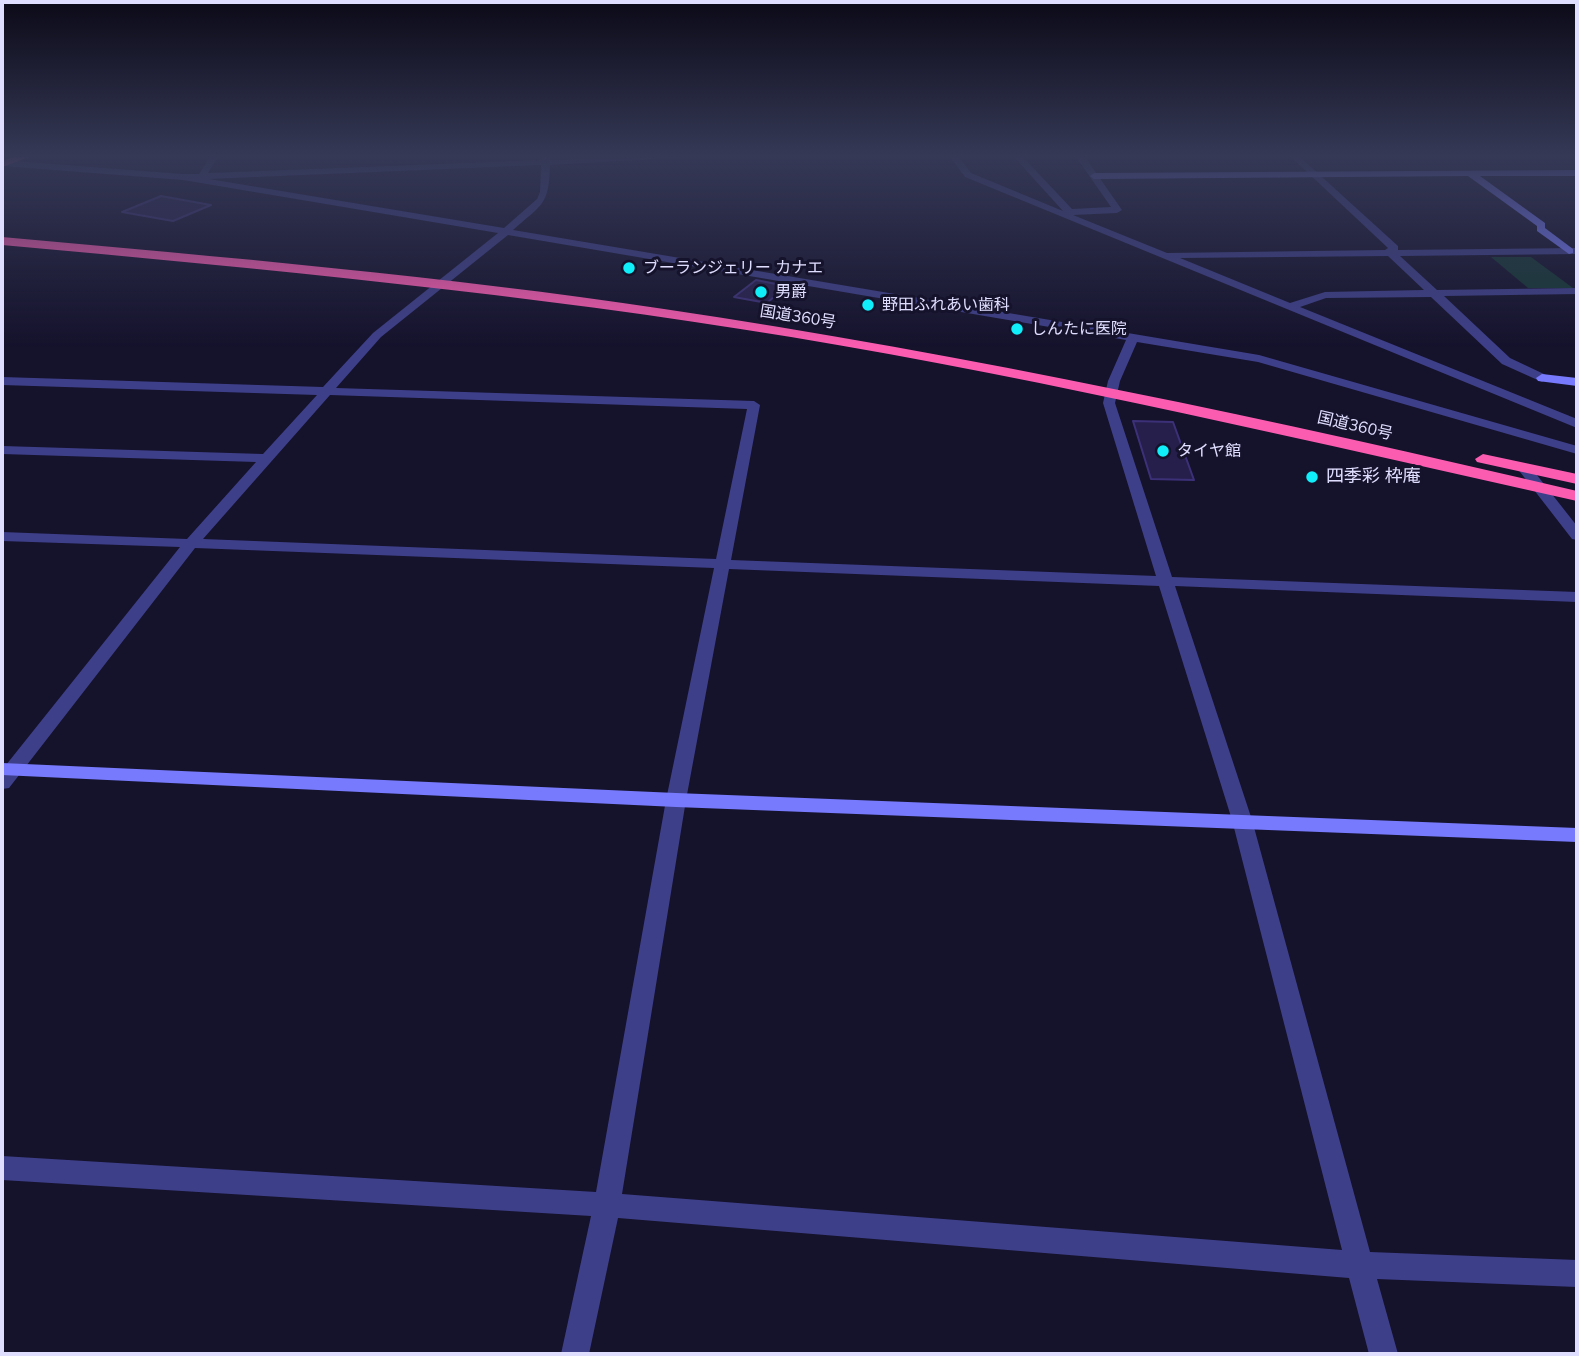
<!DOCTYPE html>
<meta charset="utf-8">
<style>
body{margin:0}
#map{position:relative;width:1579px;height:1356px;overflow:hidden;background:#15122c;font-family:Mulish,sans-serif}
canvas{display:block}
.frame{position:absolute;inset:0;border:4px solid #e0defe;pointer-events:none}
</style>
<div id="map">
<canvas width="1579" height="1356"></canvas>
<div class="frame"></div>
</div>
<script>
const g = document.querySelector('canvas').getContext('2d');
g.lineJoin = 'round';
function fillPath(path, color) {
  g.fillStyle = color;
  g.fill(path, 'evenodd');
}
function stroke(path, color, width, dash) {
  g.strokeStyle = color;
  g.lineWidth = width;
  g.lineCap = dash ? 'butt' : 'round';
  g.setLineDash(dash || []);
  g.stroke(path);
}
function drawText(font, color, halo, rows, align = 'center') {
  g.font = font + ' Mulish,"Noto Sans JP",sans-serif';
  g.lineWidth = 6;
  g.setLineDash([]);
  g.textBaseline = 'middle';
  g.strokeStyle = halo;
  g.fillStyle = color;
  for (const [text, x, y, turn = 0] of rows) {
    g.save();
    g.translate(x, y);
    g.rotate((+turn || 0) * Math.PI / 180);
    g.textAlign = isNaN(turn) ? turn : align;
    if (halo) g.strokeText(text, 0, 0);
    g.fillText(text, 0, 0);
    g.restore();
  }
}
fillPath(new Path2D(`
 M1491,257H1531L1573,288H1528Z`), '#153633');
const building = new Path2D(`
 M161,196L211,205L173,221L122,212Z
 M756,280L786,286L767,303L734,297Z
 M1133,421L1173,422L1194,480L1151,479Z`);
fillPath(building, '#261f4c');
stroke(building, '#3c3178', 2);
fillPath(new Path2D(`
 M210,157H218L208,173L542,160V157H550V160L688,157L550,165C549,206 542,204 513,230L1259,355L1577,446V454L1258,362L1137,342L1120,381L1115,403L1172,577L1577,592V602L1175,586L1252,820L1370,1252L1577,1260V1287L1377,1279L1398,1354H1369L1349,1278L618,1218L589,1354H561L591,1216L2,1180V1156L596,1192L666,800L714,568L195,548L9,788L2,789V770L180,547L2,541V532L187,539L256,462L2,454V446L263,454L317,395L2,385V377L323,387L373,333L498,233L183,180L2,166V160L183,174H199ZM541,165L540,192L537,199L504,228L209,179ZM508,235L1126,340L1108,381L1103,403L1156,576L731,560L760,405L754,401L336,388L381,337ZM330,395L747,409L716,559L203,539ZM729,569L1159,586L1232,820L1342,1250L622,1194L686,800Z
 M950,157H959L971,173L1063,211L1014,157H1023L1072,209L1111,207L1076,157H1085L1122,210L1117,213L1073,215L1167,253L1385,250L1388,248L1291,157H1300L1398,246V250L1577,248V254L1400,256L1437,290L1577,288V294L1444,296L1510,358L1546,375L1548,378L1542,382L1502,364L1431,297L1326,298L1300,307L1577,419V428L965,177ZM1388,256L1424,290L1325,292L1290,303L1180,258Z
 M1524,464L1529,465L1577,526V540L1572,539L1517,468Z`), '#3e3f89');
fillPath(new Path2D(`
 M1577,170V176H1480L1545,223V228L1573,249V253L1569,254L1537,231V226L1468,176L1094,179L1090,176L1094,173Z
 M1542,374L1577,378V386L1538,381L1536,378Z
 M2,763L676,793L1577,828V842L676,807L2,775Z`), '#777afc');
fillPath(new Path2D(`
 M13,157H29L2,167V161Z
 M2,237C223,257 445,276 664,309C971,355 1275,420 1577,491V501C1316,443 1056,381 791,337C530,294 266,269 2,245Z
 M1483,454L1577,474V484L1477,462L1475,459Z`), '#fb5cb0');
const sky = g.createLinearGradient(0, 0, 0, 347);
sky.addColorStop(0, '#0c0a18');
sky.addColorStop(0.45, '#353956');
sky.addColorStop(1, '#35395600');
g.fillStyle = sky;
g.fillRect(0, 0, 1579, 347);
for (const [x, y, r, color] of [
 [629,268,7,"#0feef9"],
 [761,292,7,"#0feef9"],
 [868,305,7,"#0feef9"],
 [1017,329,7,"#0feef9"],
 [1163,451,7,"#0feef9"],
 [1312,477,7,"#0feef9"]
]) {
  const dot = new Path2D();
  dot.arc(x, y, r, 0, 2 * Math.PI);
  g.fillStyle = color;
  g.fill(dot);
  stroke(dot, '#15122c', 2.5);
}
drawText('16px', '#e0defe', '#15122c', [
 ["ブーランジェリー カナエ",643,268],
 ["男爵",775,292],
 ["野田ふれあい歯科",882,305],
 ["しんたに医院",1031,329],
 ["タイヤ館",1177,451]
], 'left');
drawText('16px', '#e0defe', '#15122c', [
 ["国道360号",798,317,9],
 ["国道360号",1355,426,13]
]);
drawText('18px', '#e0defe', '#15122c', [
 ["四季彩 枠庵",1326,477]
], 'left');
</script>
